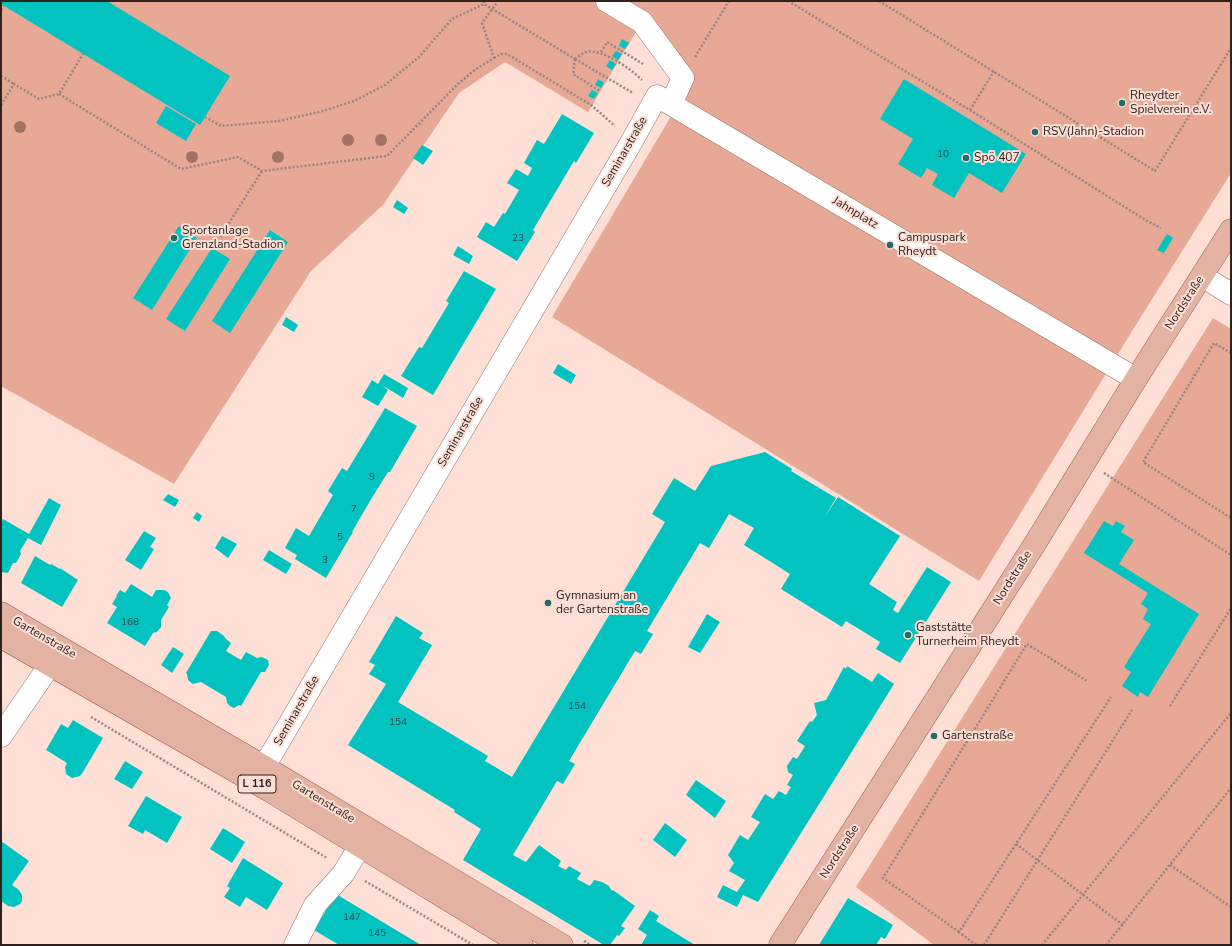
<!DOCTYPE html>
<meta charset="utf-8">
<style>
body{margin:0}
#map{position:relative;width:1232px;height:946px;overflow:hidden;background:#fddfd6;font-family:"Nunito Sans",sans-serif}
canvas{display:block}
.frame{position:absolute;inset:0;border:2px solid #2f221d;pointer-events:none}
</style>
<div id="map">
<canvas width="1232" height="946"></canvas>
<div class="frame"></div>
</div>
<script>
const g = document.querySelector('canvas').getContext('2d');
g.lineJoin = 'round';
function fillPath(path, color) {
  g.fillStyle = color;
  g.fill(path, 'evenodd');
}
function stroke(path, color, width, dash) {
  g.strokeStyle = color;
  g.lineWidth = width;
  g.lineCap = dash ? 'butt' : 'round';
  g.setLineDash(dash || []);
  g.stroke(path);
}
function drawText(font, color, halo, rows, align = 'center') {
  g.font = font + ' "Nunito Sans",sans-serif';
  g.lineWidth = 4;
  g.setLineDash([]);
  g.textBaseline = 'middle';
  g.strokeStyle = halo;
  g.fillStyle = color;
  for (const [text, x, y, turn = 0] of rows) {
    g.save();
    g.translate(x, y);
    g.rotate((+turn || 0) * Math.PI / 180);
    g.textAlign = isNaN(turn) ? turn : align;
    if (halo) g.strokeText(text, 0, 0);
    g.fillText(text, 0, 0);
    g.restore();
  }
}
fillPath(new Path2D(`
 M1,1H1231V173L1134,328L979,581L552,317L686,91L642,22L588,112L505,62L459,93L383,205L311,271L174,484L1,386Z
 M1213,318L1231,329V945H934L856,887Z`), '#e7a996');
fillPath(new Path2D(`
 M1,1H107L230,76L200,125L1,4Z
 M622,39L629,43L625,49L619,46Z
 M616,51L622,54L618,60L612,56Z
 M610,60L616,64L612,70L606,66Z
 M598,79L604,83L601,88L595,85Z
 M904,79L1026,154L1002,193L969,173L954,198L932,185L938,174L927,168L921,178L898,164L913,139L880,119Z
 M592,90L598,93L594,99L588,96Z
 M166,106L196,124L186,141L156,123Z
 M562,114L594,133L576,163L574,161L533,230L535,232L517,261L477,237L486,222L494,227L503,213L505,214L519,190L507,183L516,169L528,176L532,168L524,163L537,140L544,144Z
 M422,145L433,151L423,165L413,158Z
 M397,200L408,208L404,214L393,207Z
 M179,226L197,238L152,310L133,298Z
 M270,230L288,242L230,333L212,321Z
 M1167,234L1173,238L1164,253L1157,250Z
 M458,246L473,256L469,264L453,255Z
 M212,248L230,259L185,331L166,319Z
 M464,271L496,289L433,395L401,376L419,347L422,348L449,303L446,301Z
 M286,317L298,325L294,332L282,325Z
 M558,364L576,375L571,384L553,373Z
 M384,374L408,388L403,398L382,385L388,390L378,406L362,397L372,380L378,384Z
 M385,408L417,426L390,472H388L370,501L352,532H353L326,578L295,559L297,555L285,548L296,528L309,536L333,495L328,491L342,468L347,471Z
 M765,452L792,469L791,471L836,498L824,518L838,497L900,536L869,584L897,602L893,610L898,613L927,567L951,582L900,663L876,649L880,642L846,621L842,627L781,589L790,574L744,545L754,528L729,514L709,548L700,543L647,631L653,634L641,654L635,651L569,761L575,764L563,784L557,781L513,855L526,862L539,845L561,861L558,866L566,870L569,866L581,873L577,879L590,886L594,880L602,882L609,886L612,891L613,890L635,906L621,926L625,928L619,936L617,935L610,945H604L463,860L481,829L454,812L455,810L348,745L386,684L369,674L375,665L369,662L396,616L423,633L419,638L432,645L398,702L488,756L485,761L512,777L665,522L652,514L674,478L695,491L711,466Z
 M168,494L179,500L175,507L163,500Z
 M49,498L61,505L41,545L28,538L20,551L21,554L16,563H13L8,573L1,572V523L3,519L29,534Z
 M197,512L202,516L199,522L193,518Z
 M1104,521L1113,526L1116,521L1125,526L1121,532L1134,540L1119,564L1199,614L1148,697L1140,692L1138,697L1122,686L1131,672L1124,667L1151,624L1143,619L1148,609L1141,604L1148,593L1084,553Z
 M144,531L156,538L150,547L154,549L141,570L125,560Z
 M222,536L237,544L228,558L215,548Z
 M269,550L292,564L286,574L263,560Z
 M35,556L50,565L51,564L60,569V568L78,580L62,607L21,583Z
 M131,584L152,597L156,590H164L168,592L171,598L167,605L169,607L161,620V627L157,632L153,633L145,646L107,623L117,607L112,604L117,596H116L120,590L125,593Z
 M707,614L720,622L700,653L688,647Z
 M211,631H217L223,635L226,639L231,643L226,651L241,660L246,652L257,658L262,657L268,660L269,665L265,672H261L241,706L239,705L234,708L230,706L227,703L226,697L201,682L193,684L188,680L187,674L186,673Z
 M173,647L184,654L172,673L161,665Z
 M847,666L872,682L878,673L894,684L758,902L743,895L737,907L717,897L723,885L737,892L745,880L729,871L734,863L728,855L740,835L748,840L760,822L751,817L765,794L773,799L779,791L786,795L791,787L787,785L793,775L788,772L787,766L793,757L797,759L805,746L797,741L810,721L812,722L817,715L814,703L826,700L844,667L846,669Z
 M73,720L103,738L83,772L80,776L72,778L66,774L65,767L67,763L46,750L61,724L68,728Z
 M125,761L143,772L132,789L114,779Z
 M696,780L726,801L715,818L686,795Z
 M146,796L182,817L167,843L145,830L143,834L128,826Z
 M665,823L687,840L675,857L653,840Z
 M223,828L245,842L232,863L210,849Z
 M1,841L29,861L12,885L19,890L22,895V901L20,904L14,907L8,906L1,901Z
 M243,858L283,883L267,910L246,897L240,907L224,897L230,888L227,886Z
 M336,894L421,945H339L314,930Z
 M848,898L893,925L885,939L881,937L876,945H819Z
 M650,910L659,916L656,921L695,945H641L647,935L638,929Z`), '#03c3c1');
const minor = new Path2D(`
 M607,1L642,22L683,78L671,104
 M1202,276L1231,294
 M1,736L50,665
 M263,766L271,755L632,141L657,96L1136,379
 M295,945L315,905L343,874L360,846`);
const major = new Path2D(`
 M1,613L263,766L562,945
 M1,637L270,791L522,945
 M780,945L1036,542L1136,379L1231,230`);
stroke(minor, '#96756b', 23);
stroke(major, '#995e4c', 23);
stroke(new Path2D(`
 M788,1L970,110L1147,221L1161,228
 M879,1L1155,171L1231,48
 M1,10L4,6
 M601,52L607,42L643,64
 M695,57L729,1
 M494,58L501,54H507L591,105L615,126
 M575,59C578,57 582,53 586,52C602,48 631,69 642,80
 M575,59L633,93
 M575,59L573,74L600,91
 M1,76L14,84
 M59,94L181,169L238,157L262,171L387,156L459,83L476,69L494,58L482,23L498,1
 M1,105L14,84L39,99L59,94L83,54
 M970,110L994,71
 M205,117L221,126L279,121L323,111L354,101L385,85L419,57L452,19L484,4
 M220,237L262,171
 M1231,353L1214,343L1143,462L1231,518
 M1104,473L1231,555
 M1170,706L1231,608
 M91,717L327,858
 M1016,844L1123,925
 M1170,865L1231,907
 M365,881L473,945
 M959,932L883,878L1027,644L1087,681
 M584,941L590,945
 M976,945L959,932L1111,697
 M984,945L1132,710
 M1042,945L1231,713
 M1106,945L1231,788`), '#98827b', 2.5, [2, 2]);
stroke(minor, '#fff', 22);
stroke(major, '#e4b2a3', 22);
stroke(new Path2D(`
 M484,1V4L575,59`), '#98827b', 2.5, [2, 2]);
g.fillStyle = '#a17364';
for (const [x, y] of [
 [20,127],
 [348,140],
 [381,140],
 [192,157],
 [278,157]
]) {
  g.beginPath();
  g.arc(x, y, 6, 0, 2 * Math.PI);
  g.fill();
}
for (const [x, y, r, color] of [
 [1122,103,4,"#206c6b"],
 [1035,132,4,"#206c6b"],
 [966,158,4,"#206c6b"],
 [174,238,4,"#206c6b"],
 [890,245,4,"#206c6b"],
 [548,603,4,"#206c6b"],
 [908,635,4,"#206c6b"],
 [934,736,4,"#206c6b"]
]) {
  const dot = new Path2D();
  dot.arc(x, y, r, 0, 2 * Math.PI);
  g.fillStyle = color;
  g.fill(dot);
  stroke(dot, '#fddfd6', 1.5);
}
drawText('10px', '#244a46', null, [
 ["10",943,155],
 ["23",518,239],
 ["9",372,478],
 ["7",354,510],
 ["5",340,538],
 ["3",325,561],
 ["168",130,623],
 ["154",577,707],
 ["154",398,723],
 ["147",352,918],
 ["145",377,934]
]);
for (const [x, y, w] of [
 [257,784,38]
]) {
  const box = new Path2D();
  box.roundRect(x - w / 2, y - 9, w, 18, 3);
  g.fillStyle = '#fddfd6';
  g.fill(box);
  stroke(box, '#2f221d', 1);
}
drawText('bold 11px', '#2f221d', null, [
 ["L 116",257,784]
]);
drawText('12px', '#2f221d', '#fddfd6', [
 ["Rheydter",1130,96],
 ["Spielverein e.V.",1130,110],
 ["RSV(Jahn)-Stadion",1043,132],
 ["Spö 407",974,158],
 ["Sportanlage",182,231],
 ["Grenzland-Stadion",182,245],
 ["Campuspark",898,238],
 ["Rheydt",898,252],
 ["Gymnasium an",556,596],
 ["der Gartenstraße",556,610],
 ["Gaststätte",916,628],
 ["Turnerheim Rheydt",916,642],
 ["Gartenstraße",942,736]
], 'left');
drawText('12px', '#2f221d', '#fddfd6', [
 ["Seminarstraße",625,152,-60],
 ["Jahnplatz",855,213,31],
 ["Nordstraße",1185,303,-57],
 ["Seminarstraße",461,432,-60],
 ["Nordstraße",1013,578,-58],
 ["Gartenstraße",44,638,30],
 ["Seminarstraße",297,711,-60],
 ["Gartenstraße",323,802,31],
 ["Nordstraße",840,852,-57]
]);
</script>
